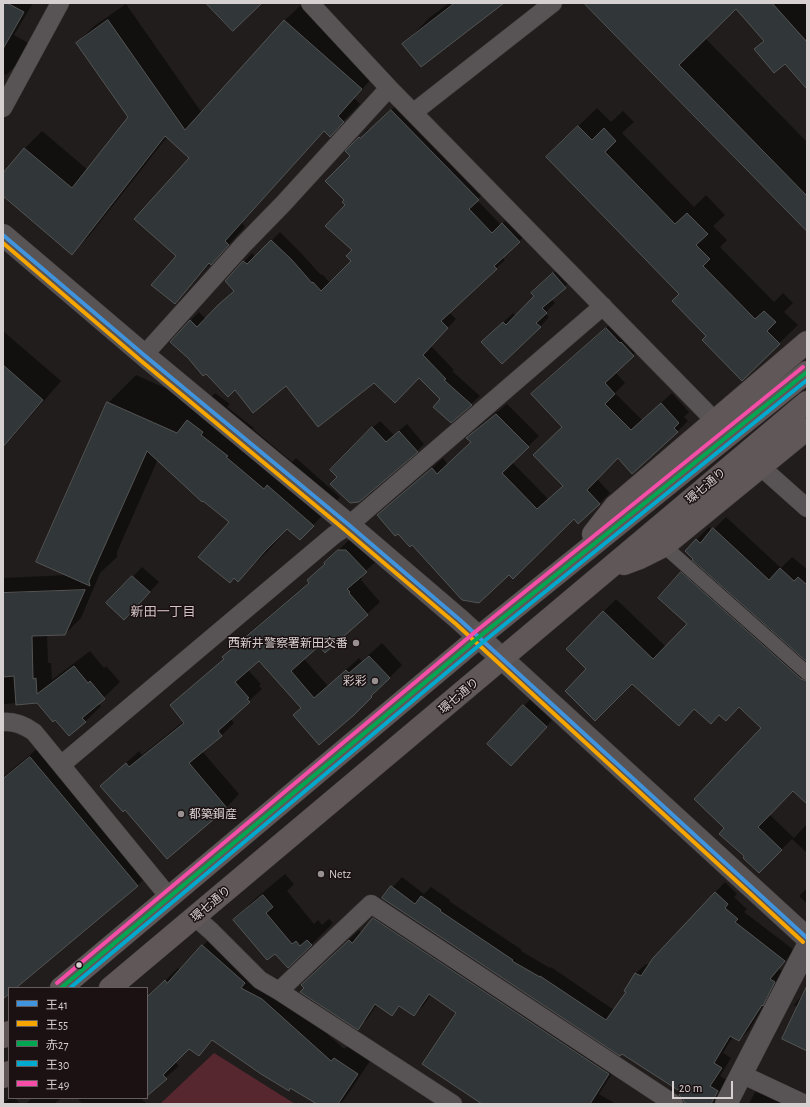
<!DOCTYPE html>
<meta charset="utf-8">
<style>
body{margin:0}
#map{position:relative;width:810px;height:1107px;overflow:hidden;background:#221d1d;font-family:"Alegreya Sans","Noto Sans JP",sans-serif}
canvas{display:block}
.frame{position:absolute;inset:0;border:4px solid #d7d0d0;pointer-events:none}
.legend{position:absolute;left:8px;top:987px;width:140px;height:112px;box-sizing:border-box;background:#1b1113;border:1px solid #665d5f;margin:0;padding:5px 7px;list-style:none;font-size:12px;color:#d7d0d0}
.legend li{display:flex;align-items:center;gap:8px;height:20px}
.legend b{width:20px;border:1px solid #665d5f}
.scale{position:absolute;left:672px;top:1081px;width:61px;height:18px;box-sizing:border-box;border:2px solid #d7d0d0;border-top:0;padding-left:5px;font-size:12px;line-height:14px;white-space:nowrap;color:#d7d0d0;-webkit-text-stroke:3px #1b1113;paint-order:stroke}
</style>
<div id="map">
<canvas width="810" height="1107"></canvas>
<div class="frame"></div>
<ul class="legend">
<li><b style="height:5px;background:#4094de"></b>王41</li>
<li><b style="height:5px;background:#f7a600"></b>王55</li>
<li><b style="height:5px;background:#00a651"></b>赤27</li>
<li><b style="height:5px;background:#00a9ce"></b>王30</li>
<li><b style="height:5px;background:#f54da8"></b>王49</li>
</ul>
<div class="scale">20 m</div>
</div>
<script>
const g = document.querySelector('canvas').getContext('2d');
g.lineJoin = 'round';
function fillPath(path, color) {
  g.fillStyle = color;
  g.fill(path, 'evenodd');
}
function stroke(path, color, width, dash) {
  g.strokeStyle = color;
  g.lineWidth = width;
  g.lineCap = dash ? 'butt' : 'round';
  g.setLineDash(dash || []);
  g.stroke(path);
}
function drawText(font, color, halo, rows, align = 'center') {
  g.font = font + ' "Alegreya Sans","Noto Sans JP",sans-serif';
  g.lineWidth = 3;
  g.setLineDash([]);
  g.textBaseline = 'middle';
  g.strokeStyle = halo;
  g.fillStyle = color;
  for (const [text, x, y, turn = 0] of rows) {
    g.save();
    g.translate(x, y);
    g.rotate((+turn || 0) * Math.PI / 180);
    g.textAlign = isNaN(turn) ? turn : align;
    if (halo) g.strokeText(text, 0, 0);
    g.fillText(text, 0, 0);
    g.restore();
  }
}
fillPath(new Path2D(`
 M214,1053L295,1104H160Z`), '#572730');
fillPath(new Path2D(`
 M3,3H33L14,35L28,43L17,64L6,75L3,73Z
 M449,3H502L404,44L429,18Z
 M600,3H807V88L785,63L755,49L765,40L736,8L705,38L807,142V229Z
 M126,4L202,113L284,21L302,4L378,72L354,98L360,104L330,135L325,130L242,223L245,227L174,303L177,256L191,158L167,137L89,236L72,253L3,195V174L25,148L42,131L88,170L129,117L77,43L94,26Z
 M400,102L486,190L477,200L501,225L511,215L528,233L502,257L505,260L449,312L456,319L431,346L454,370L452,371L480,396L471,404L441,399L419,377L374,382L286,385L235,389L190,321L199,312L206,319L234,290L226,281L252,253L256,257L280,232L300,252L321,275L322,274L330,283L352,261L353,250L345,200L352,156L347,151L368,129L369,130Z
 M597,108L611,122L623,111L634,122L622,133L694,207L706,195L725,215L713,226L727,240L720,247L774,302L783,293L793,303L784,312L798,325L742,379L707,336L681,294L565,139Z
 M563,265L574,278L551,299L555,303L545,313L549,317L540,327L492,333L513,313L516,316L535,296L542,284Z
 M617,318L644,344L615,372L625,383L615,393L642,420L672,393L689,412L684,417L688,421L677,432L618,457L597,479L610,493L599,504L574,518L412,544L378,515L443,458L448,465L472,441L468,438L478,427L507,404L539,436L512,462L548,499L564,486L563,427L543,384Z
 M3,331L61,381L3,448Z
 M136,375L203,405L215,393L230,404L227,407L254,428L253,429L292,462L296,458L340,497L300,539L288,528L266,553L238,580L230,522L158,459L117,552V557L100,573L81,618L65,634H47L48,663H51L52,680L90,651L104,668L106,666L120,682L98,703L101,706L85,722L55,718L37,702L3,704V578L69,575L108,403Z
 M380,421L394,435L407,424L424,444L417,451L338,477L372,428Z
 M726,517L781,568L792,557L807,569V803L793,790L769,814L794,838L807,824V853L792,839L759,872L746,856L726,828L763,728L739,706L719,714L695,708L679,725L632,682L588,669L567,649L616,599L666,647L688,624L682,573L695,560L686,551L709,527L712,531Z
 M352,537L379,559L360,576L362,579L361,580L380,602L367,614L319,645L304,659L328,686L359,658L362,661L382,643L402,665L353,715L302,708L259,660L248,670L261,684L259,686L262,689L230,718L234,723L221,736L202,751L239,794L227,807L168,858L125,808L101,786L139,751L142,755L184,721L171,705L184,693L225,658L224,657L236,644L309,582L308,580Z
 M142,567L159,582L133,609L108,603Z
 M533,696L555,717L520,755L524,706Z
 M49,739L156,867L138,885L15,988H9V993L3,998V777Z
 M285,874L294,884L287,891L314,924L318,920L322,925L329,919L333,923L311,945L275,952L234,920L256,898Z
 M402,877L424,894L431,887L450,900L449,901L522,950L521,951L550,968L551,967L614,1010L627,992L626,991L636,973L646,964L649,965L654,958L725,882L737,894L734,897L747,909L744,912L794,950L779,969L784,972L749,1030L739,1040L733,1036L723,1053L731,1058L720,1076L728,1081L714,1104H685L682,1092L383,898Z
 M807,888V904L799,896Z
 M383,908L618,1064L599,1094L616,1104H483L458,1012L431,994L424,1005L414,1015L401,1006L392,1014L377,1004L368,1018L358,1028L305,988L312,975L359,930L362,933Z
 M215,933L344,1049L348,1046L370,1061L344,1100L340,1104H319L291,1087L289,1089L213,1040L199,1055L189,1047L175,1062L179,1066L147,1094V998L178,968L180,970Z
 M807,989V1050L798,1008L794,1005Z
 M764,1083L807,1104H749L755,1092Z
 M10,1098H15L20,1104H3Z
 M32,1098H61L54,1104H26Z
 M77,1098H143L142,1099L147,1104H83Z`), '#0007');
const building = new Path2D(`
 M3,3H7L24,12L3,49Z
 M206,3H262L233,31Z
 M455,3H504L421,67L402,44Z
 M584,3H772L807,42V89L785,64L774,73L754,49L764,41L736,9L679,65L807,196V231Z
 M108,20L185,130L284,20L362,89L338,116L344,122L330,137L324,131L225,241L229,245L211,265L209,263L175,304L151,285L176,256L134,219L189,158L165,136L72,255L3,196V173L24,148L72,188L128,117L76,43Z
 M391,110L479,200L469,209L492,233L502,223L520,242L494,266L497,269L441,321L448,328L423,355L446,379L444,380L472,405L451,423L433,407L440,399L419,378L395,403L374,383L318,427L286,386L253,413L235,390L228,397L206,374L203,376L188,358L170,342L190,320L197,327L218,305L234,291L225,281L243,261L247,264L271,240L292,260L312,283L313,282L321,291L351,261L346,256L352,250L325,226L345,205L342,202L344,200L325,181L350,156L345,151L359,137L360,138Z
 M578,126L592,140L604,128L616,141L605,152L675,224L687,213L708,234L696,245L710,259L703,266L755,319L764,311L776,322L767,331L780,344L742,381L702,340L706,336L672,301L679,294L546,157Z
 M553,273L566,288L542,308L547,313L536,323L541,327L502,364L481,342L503,322L506,325L534,296L531,293Z
 M606,328L620,343L621,342L634,356L605,383L615,394L605,404L631,430L661,403L679,423L674,428L678,432L632,474L618,458L587,490L600,504L578,524L574,519L513,579L509,575L479,603L462,600L412,545L410,547L398,534L395,536L377,515L432,468L437,474L471,442L466,438L496,414L529,447L502,473L537,509L563,486L533,455L562,427L531,394Z
 M3,365L43,400L3,447Z
 M107,402L177,433L187,420L203,432L201,435L228,456L226,457L264,489L267,485L314,526L300,540L287,529L265,551L238,582L234,578L230,583L198,557L229,522L203,501L202,502L147,451L89,581L90,586L36,562Z
 M372,427L386,442L399,431L418,452L359,502L350,503L330,484L337,477L330,470Z
 M713,528L769,580L780,568L794,581L798,577L807,585V662L692,560L693,559L685,551L696,539L700,543Z
 M338,550H346L367,572L347,589L350,592L349,593L368,615L325,653L319,646L291,671L314,698L346,670L349,673L369,656L390,678L371,696L372,697L354,715L319,745L293,715L301,708L259,661L235,682L249,698L247,699L250,702L218,731L222,736L189,763L227,808L167,859L125,810L123,812L100,786L126,763L129,767L184,723L170,705L224,659L222,657L309,583L307,580L325,564L324,563Z
 M681,572L801,679L807,681V804L793,791L758,827L782,850L759,873L743,858L744,856L719,834L724,828L694,799L761,728L739,707L726,721L719,715L711,724L694,709L679,726L632,684L595,721L565,691L586,669L566,649L603,611L653,659L687,624L658,598Z
 M132,576L150,592L124,620L106,603Z
 M85,590L65,635L32,636L33,679L36,678L37,694L74,666L88,683L90,681L105,699L82,718L86,722L69,736L55,720L53,722L37,703L16,705L14,676L3,677V593Z
 M523,705L547,727L511,766L487,744Z
 M30,757L138,886L16,988H9V994L3,999V779Z
 M391,886L415,904L421,896L441,910L440,911L513,960L512,961L540,977V976L606,1020L626,992L624,991L635,973L641,976L653,958L715,892L728,904L725,908L738,919L735,922L785,961L770,979L775,982L763,1006L762,1005L739,1041L730,1036L714,1063L722,1068L710,1086L718,1091L711,1104H687L684,1102L683,1099L679,1095L681,1092L622,1054L620,1056L382,898Z
 M263,895L273,907L266,913L292,944L296,941L300,946L307,940L312,945L288,968L275,954L267,960L233,920Z
 M373,918L609,1074L590,1104H482L422,1064L456,1013L429,994L414,1016L399,1006L392,1016L375,1004L358,1030L300,992L304,988L301,985L349,940L352,943Z
 M202,945L245,983L241,988L262,999L331,1061L334,1058L358,1074L338,1104H317L290,1088L289,1091L261,1074L212,1040L199,1056L189,1049L163,1075L167,1079L147,1096V997L165,980L167,983Z
 M807,986V1051L782,1039Z`);
fillPath(building, '#313738');
stroke(building, '#545454', 1);
const pedestrian = new Path2D(`
 M664,546L807,673`);
const minor = new Path2D(`
 M310,3L389,88L715,421
 M3,108L60,3
 M414,112L553,3
 M144,355L243,245L283,204L389,88
 M761,467L807,508
 M3,722C15,721 24,725 34,732L169,897
 M61,765L334,535L349,525L603,306
 M195,917L211,931L260,980L279,991L453,1104
 M279,991L371,904L674,1104
 M741,1074L805,1104`);
const tertiary = new Path2D(`
 M3,235L144,355L349,525L460,620L807,938
 M726,1104L807,947`);
const primary = new Path2D(`
 M593,534L615,506L807,342
 M624,564L640,558L664,546L807,429
 M61,988L479,637L807,372
 M110,988L807,402
 M3,1037L9,1032
 M3,1077L9,1072`);
stroke(pedestrian, '#3c3737', 15);
stroke(minor, '#3c3737', 19);
stroke(tertiary, '#3c3737', 23);
stroke(primary, '#3c3737', 23);
stroke(pedestrian, '#585354', 14);
stroke(minor, '#585354', 18);
stroke(tertiary, '#585354', 22);
stroke(primary, '#605758', 22);
stroke(new Path2D(`
 M3,235L144,355L349,525L460,620L807,938`), '#4094de', 4);
stroke(new Path2D(`
 M3,243L140,360L345,530L456,624L803,942`), '#f7a600', 4);
stroke(new Path2D(`
 M61,988L479,637L807,372`), '#00a651', 4);
stroke(new Path2D(`
 M70,988L483,642L807,380`), '#00a9ce', 4);
stroke(new Path2D(`
 M57,983L475,632L803,367`), '#f54da8', 4);
for (const [x, y, r, color] of [
 [356,643,4,"#989191"],
 [375,681,4,"#989191"],
 [181,814,4,"#989191"],
 [321,874,4,"#989191"],
 [79,965,3.5,"#d7d0d0"]
]) {
  const dot = new Path2D();
  dot.arc(x, y, r, 0, 2 * Math.PI);
  g.fillStyle = color;
  g.fill(dot);
  stroke(dot, '#1b1113', 1.5);
}
drawText('12px', '#d7d0d0', '#1b1113', [
 ["環七通り",706,486,-40],
 ["環七通り",459,696,-40],
 ["環七通り",211,904,-40]
]);
drawText('12px', '#d7d0d0', '#1b1113', [
 ["西新井警察署新田交番",348,643],
 ["彩彩",367,681],
 ["都築鋼産",189,814,"left"],
 ["Netz",329,874,"left"]
], 'right');
drawText('13px', '#d3c3c5', '#1b1113', [
 ["新田一丁目",163,612]
]);
</script>
